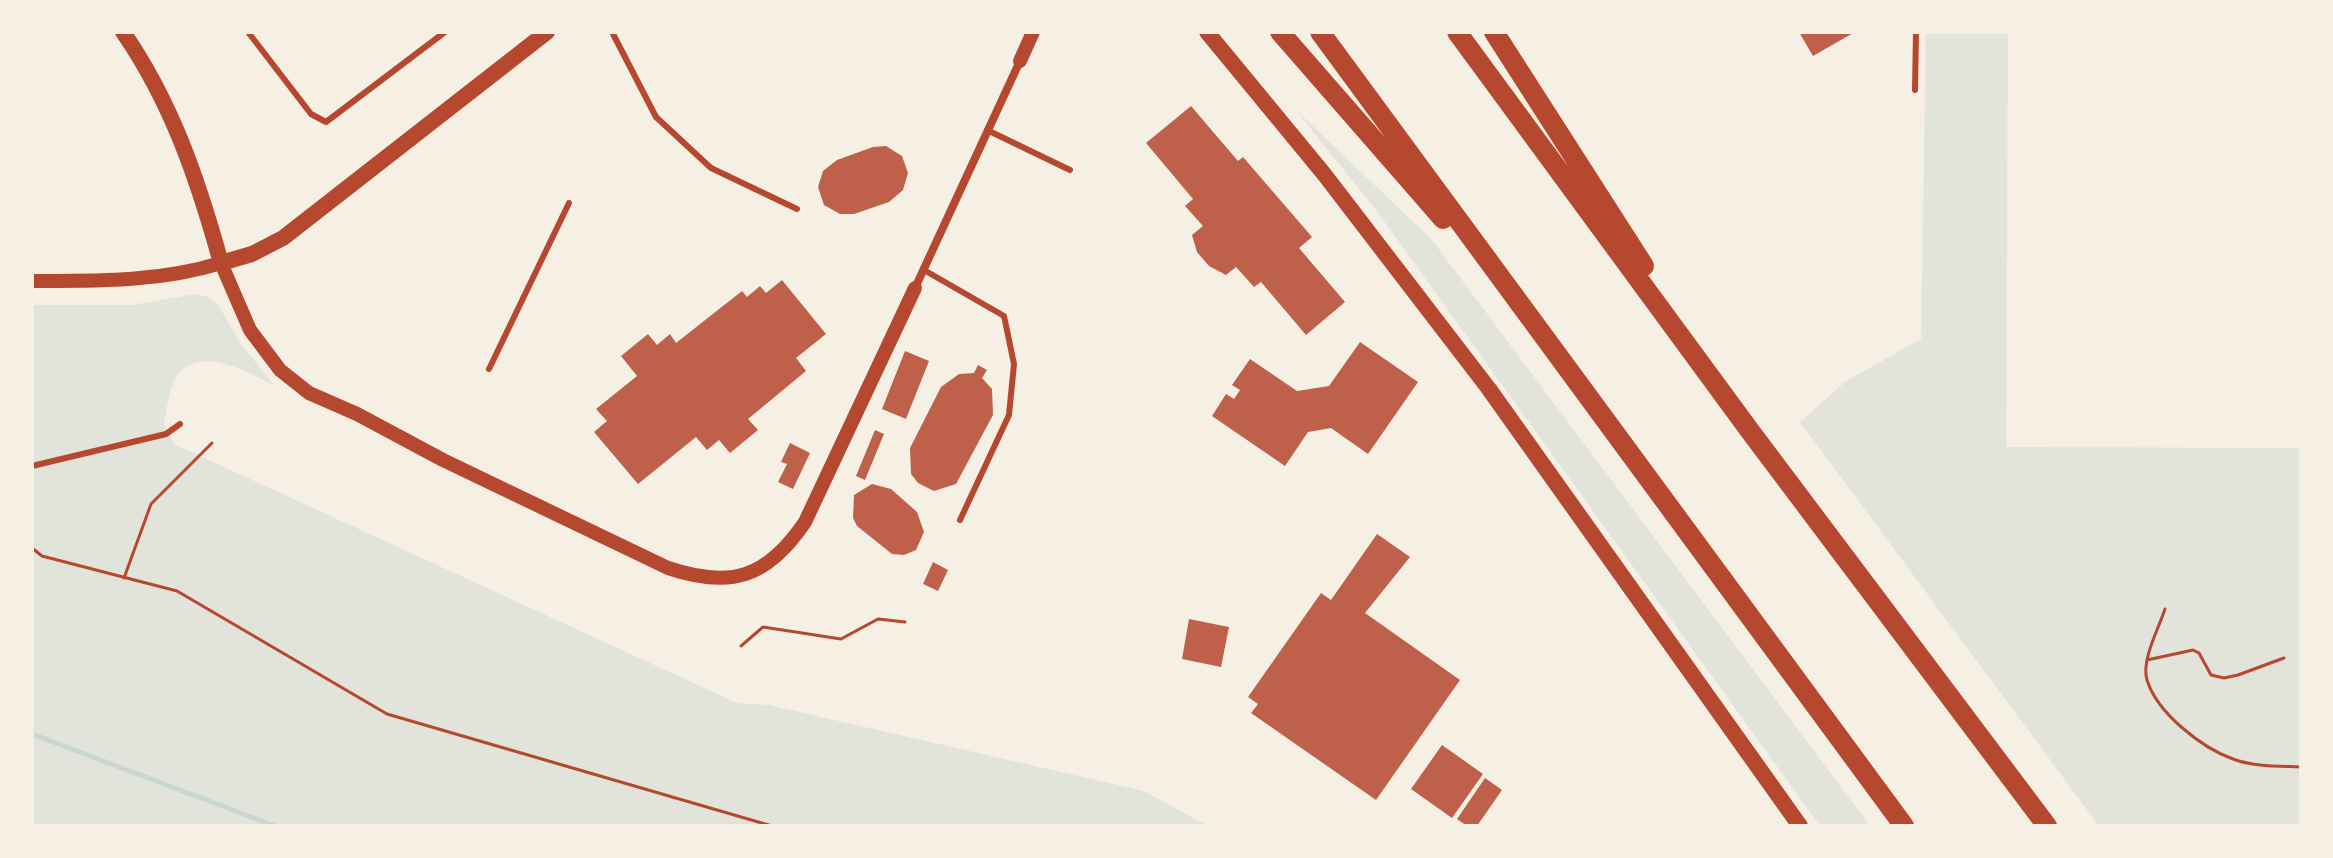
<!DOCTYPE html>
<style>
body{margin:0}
#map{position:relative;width:2333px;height:858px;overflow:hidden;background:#f6efe4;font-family:Cabin,sans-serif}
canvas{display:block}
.frame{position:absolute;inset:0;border:34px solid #f6efe4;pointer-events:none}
</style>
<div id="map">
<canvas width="2333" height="858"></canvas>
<div class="frame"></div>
</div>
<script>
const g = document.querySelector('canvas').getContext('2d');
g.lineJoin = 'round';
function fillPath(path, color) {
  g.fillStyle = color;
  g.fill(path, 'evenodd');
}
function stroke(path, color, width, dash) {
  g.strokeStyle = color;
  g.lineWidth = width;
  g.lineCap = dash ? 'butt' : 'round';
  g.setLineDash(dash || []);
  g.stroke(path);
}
fillPath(new Path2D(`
 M1926,32H2008L2006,447L2301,448V826H2099L1800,422L1846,381L1921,339Z
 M1294,108L1432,240L1870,826H1820L1376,210Z
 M195,294L209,297L217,303L241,344L274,385C247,373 201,343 177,376C169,387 167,410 164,424L174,444L737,703L769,705L1144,791L1208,826H32V305H132Z`), '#e2e4dc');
stroke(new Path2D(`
 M32,734L275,826`), '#c9d6d2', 5);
fillPath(new Path2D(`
 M1799,32H1855L1813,56Z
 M1191,106L1238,161L1243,157L1312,237L1299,248L1345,302L1306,335L1261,282L1254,287L1236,267L1226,275L1209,266L1197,252L1192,235L1203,226L1185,206L1193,199L1146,143Z
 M886,146L902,156L908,173L903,190L889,202L854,214H840L824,205L818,187L823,171L837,160L873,147Z
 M782,280L826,334L796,358L806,371L748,419L758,430L730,453L719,440L707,450L696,437L638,484L594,432L607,421L596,409L637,376L621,356L648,334L657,345L670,334L676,343L742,291L747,297L760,286L766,293Z
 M1360,342L1418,382L1368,454L1331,428L1308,432L1285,466L1212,416L1226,394L1234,399L1240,390L1232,385L1250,359L1297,391L1329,386Z
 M905,351L929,361L906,419L882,409Z
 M978,365L987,370L982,378L992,389L993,415L956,484L934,491L918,483L911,474L910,448L941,387L959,374L974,373Z
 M875,430L884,434L865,480L856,476Z
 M790,443L810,453L793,489L778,482L787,464L781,462Z
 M872,484L891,489L917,512L924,532L916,550L904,555L892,554L857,526L853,518L854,495Z
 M1377,534L1410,557L1365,613L1460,680L1376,800L1251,713L1258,704L1248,697L1321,593L1331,600Z
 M933,562L948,570L938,591L923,584Z
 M1189,619L1229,627L1221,667L1182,659Z
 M1442,745L1483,774L1452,818L1411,789Z
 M1485,778L1502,790L1477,826H1467L1457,819Z`), '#bf614a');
stroke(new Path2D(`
 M32,548L42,556L177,591L387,714L772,826
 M124,578L151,504L212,443
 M2165,609C2159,628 2141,660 2147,680C2157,713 2202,748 2233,759C2254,767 2279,766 2301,767
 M741,646L763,627L841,639L878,619L905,622
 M2147,660L2193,650L2199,653L2211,675L2224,678L2238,675L2284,658`), '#b5482f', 3);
stroke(new Path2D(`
 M248,32L311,114L326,122L445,32
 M612,32L656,117L711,168L797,209
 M1915,90L1916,32
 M987,130L1070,170
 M924,270L1004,316L1014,364L1009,415L960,520
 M489,369L569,203
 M32,466L166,434L180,424`), '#b5482f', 6);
stroke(new Path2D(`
 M915,288L1020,61`), '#b5482f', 8);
stroke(new Path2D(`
 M1020,61L1033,32
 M32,281C96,281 160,282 221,263L250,330L280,370L309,393L357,414L443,460L668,568C731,589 767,578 805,522L915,288`), '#b5482f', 14);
stroke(new Path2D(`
 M123,32C172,103 198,180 221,263L252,254L283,238L547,32
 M1207,32L1324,174L1489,389L1800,826`), '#b5482f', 16);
stroke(new Path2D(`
 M1280,32L1443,219
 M1320,32L1904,826
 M1457,32L1750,431L2047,826
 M1494,32L1644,266`), '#b5482f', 20);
</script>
